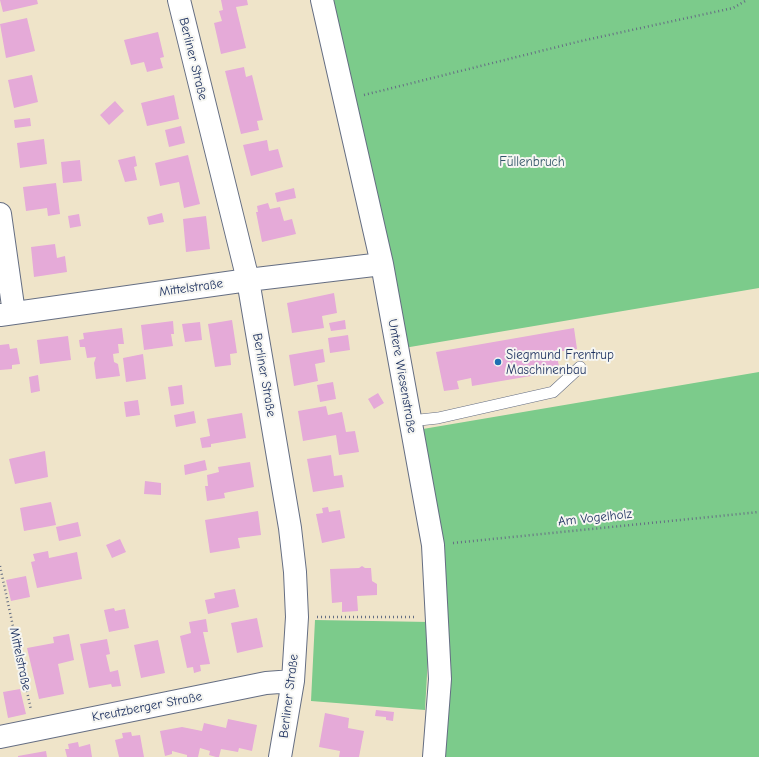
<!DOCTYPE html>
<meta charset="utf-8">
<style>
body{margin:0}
canvas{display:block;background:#efe4c9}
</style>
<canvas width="759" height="757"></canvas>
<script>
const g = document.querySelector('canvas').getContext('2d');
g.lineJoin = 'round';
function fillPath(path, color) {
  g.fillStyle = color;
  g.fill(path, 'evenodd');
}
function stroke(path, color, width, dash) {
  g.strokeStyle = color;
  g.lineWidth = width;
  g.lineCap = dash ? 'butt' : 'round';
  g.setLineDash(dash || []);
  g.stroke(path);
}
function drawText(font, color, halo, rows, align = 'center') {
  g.font = font + ' "Comic Neue",sans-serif';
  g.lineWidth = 4;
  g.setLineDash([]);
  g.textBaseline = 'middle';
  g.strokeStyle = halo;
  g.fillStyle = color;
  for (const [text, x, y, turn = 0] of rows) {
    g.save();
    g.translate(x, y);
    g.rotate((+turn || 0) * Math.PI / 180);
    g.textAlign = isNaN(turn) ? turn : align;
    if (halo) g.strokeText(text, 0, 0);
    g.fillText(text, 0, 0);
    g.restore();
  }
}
fillPath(new Path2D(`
 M327,0H759V288L404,348Z
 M759,372V757H440L417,430Z
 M315,620L430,622L425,710L311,701Z`), '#7ccb8b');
fillPath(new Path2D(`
 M0,0H37L38,4L3,12Z
 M221,0H247L248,5L236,7L246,48L221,54L214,23L222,21L219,11L223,10Z
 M27,18L35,51L6,58L0,24Z
 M158,32L164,57L160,58L163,68L147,72L144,62L131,65L124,40Z
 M244,67L246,77L252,75L263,120L257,121L259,130L241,134L225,71Z
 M32,75L38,102L14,108L8,80Z
 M174,95L179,119L147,126L141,103Z
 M115,101L124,111L109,125L100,115Z
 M30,118L31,126L15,128L14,120Z
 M181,126L185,143L169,147L165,130Z
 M44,139L47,164L20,168L17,143Z
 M267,140L269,151L278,149L283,167L251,176L243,145Z
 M188,155L200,204L184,208L179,182L160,186L155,163Z
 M135,156L137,166L134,167L137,180L125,182L118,160Z
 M80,160L82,181L63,183L61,162Z
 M56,183L60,214L48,216L47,208L26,211L23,187Z
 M294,188L296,198L277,202L275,193Z
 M268,203L270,209L280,207L284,221L292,219L296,234L262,242L256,212H258L257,206Z
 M162,213L164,222L149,225L147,217Z
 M79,214L81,226L70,228L68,216Z
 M206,216L210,249L186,252L183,219Z
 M55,244L57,258L65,256L67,272L34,277L31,247Z
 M334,293L337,313L322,316L324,328L292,333L287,303Z
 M232,320L237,353L230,354L231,365L215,367L208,324Z
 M345,320L346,329L331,331L329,323Z
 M173,321L174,334H171L173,346L144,350L141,325Z
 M200,322L202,340L185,342L182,324Z
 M122,328L124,344H118L119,353L113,354L114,362L118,364L120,376L96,379L94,363L96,357L87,358L85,347H80L79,340L84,339L83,333Z
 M574,328L577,349L556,352L560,371L472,386L471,378L457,381L459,389L444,391L436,352Z
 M348,335L350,350L330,353L328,338Z
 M68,336L71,360L40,364L37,340Z
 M9,344L10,349L17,348L20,364L12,365V369L0,370V345Z
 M323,349L325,362L315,364L318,381L294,386L289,355Z
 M143,354L146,379L126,382L123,358Z
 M38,375L40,391L31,393L29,377Z
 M333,382L336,399L320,402L317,385Z
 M182,385L184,404L171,406L168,387Z
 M378,393L384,403L374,409L368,399Z
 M138,400L140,415L126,417L124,402Z
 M326,406L328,415L342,412L346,432L355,431L359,452L339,455L336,435L303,441L298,411Z
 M194,411L196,423L176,427L174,415Z
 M242,413L246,438L211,444V447L202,448L200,438L210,436L207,419Z
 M45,451L48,477L15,484L9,459Z
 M331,455L334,476L342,475L344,487L313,492L307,459Z
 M205,460L207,470L185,475L184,465Z
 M250,462L254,487L224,493L225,498L207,501L205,486H208L207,475L219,472L218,467Z
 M145,481L161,483V495L144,494Z
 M51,502L56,525L24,531L20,508Z
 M328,507L329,512L340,510L345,538L322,543L316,514L323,513L322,508Z
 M258,511L261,535L238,538L240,548L210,553L205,520Z
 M78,522L81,536L59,541L56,527Z
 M120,539L126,552L112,558L106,545Z
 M48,551L49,558L77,552L82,579L37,588L31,562L35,561L33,554Z
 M362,566L365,568H371L372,581L377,584V595L357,596L358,611L342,612V602L332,603L330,569L359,568Z
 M26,576L30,597L11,601L6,580Z
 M235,589L239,607L208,614L205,600L215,598L214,593Z
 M114,608L115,611L125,609L129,628L109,632L104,610Z
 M257,618L263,647L237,653L231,623Z
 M206,619L208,632H203L210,664L200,665L201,671L194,673L193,667L187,668L180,636L191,633L189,622Z
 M69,634L74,660L58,664L64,694L39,699L27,648L54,643L53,637Z
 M107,639L110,654L106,655L110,672L118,670L121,686L112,687L111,684L89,688L80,644Z
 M158,640L165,673L141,678L134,645Z
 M20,689L26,714L8,718L3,692Z
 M376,710L394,712L393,721L386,720V717L375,716Z
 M325,713L349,718L348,728L364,731L359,757H339L340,751L319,747Z
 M228,719L257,725L252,751L239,748L238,752L221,749L219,757H216L209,755L210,751L200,748L198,757H187V755L172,751V754L165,756L160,731L182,727L202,731L204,723L226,728Z
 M131,732L132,736L140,735L144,757H119L115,740L123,738L122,733Z
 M78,742L79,747L90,744L92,757H67L65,749H69L68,744Z
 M46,751L47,757H18V756Z`), '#e5aad8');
const lane = new Path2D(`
 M410,421L438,418L553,392L580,367`);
const street = new Path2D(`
 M179,0L248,280L290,528L295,572L297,617L293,681L280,757
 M322,0L382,264L433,545L440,679L434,757
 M0,214L14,313
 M0,315L248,280L382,264
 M0,737L266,683L293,681`);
stroke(lane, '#656e83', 12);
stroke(street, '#656e83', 24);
stroke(new Path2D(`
 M364,95L581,41L733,8L747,0
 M453,543L759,512
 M0,566L31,710
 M317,617H416`), '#656e83', 2.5, [1, 3]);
stroke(lane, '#fff', 11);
stroke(street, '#fff', 22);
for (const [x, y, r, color] of [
 [498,362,4,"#1f6fb2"]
]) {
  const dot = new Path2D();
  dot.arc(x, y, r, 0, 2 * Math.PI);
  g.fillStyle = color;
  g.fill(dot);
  stroke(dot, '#f6f6f2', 1.5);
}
drawText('13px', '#1b2f5e', '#f6f6f2', [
 ["Berliner Straße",193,59,76],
 ["Mittelstraße",191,288,-8],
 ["Berliner Straße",264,375,80],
 ["Untere Wiesenstraße",402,376,80],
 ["Am Vogelholz",595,518,-6],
 ["Mittelstraße",20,659,78],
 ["Berliner Straße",289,696,-83],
 ["Kreutzberger Straße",147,707,-11]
]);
drawText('13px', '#335669', '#f6f6f2', [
 ["Füllenbruch",532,162]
]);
drawText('13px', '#1b2f5e', '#f6f6f2', [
 ["Siegmund Frentrup",506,355],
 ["Maschinenbau",506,370]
], 'left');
</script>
